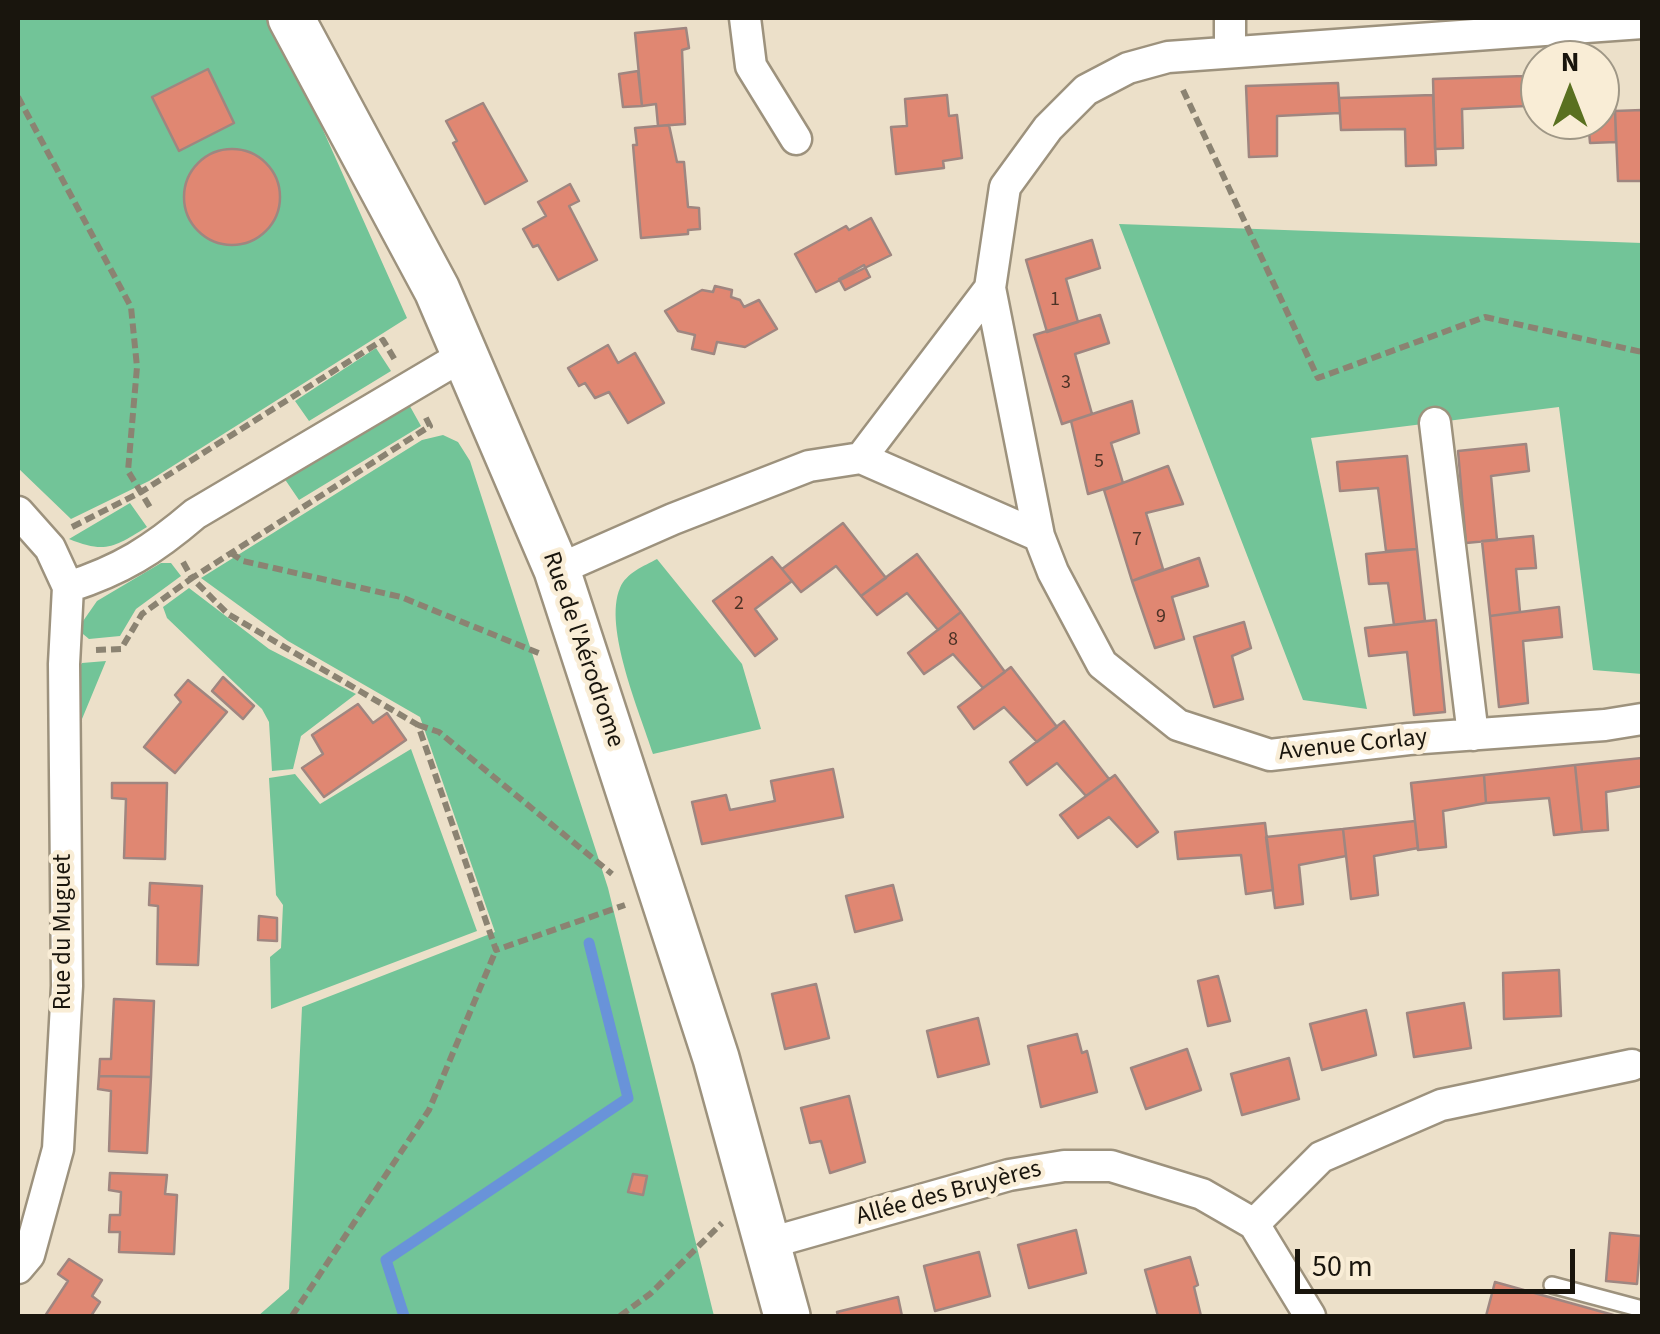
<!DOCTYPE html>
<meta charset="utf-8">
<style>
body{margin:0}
#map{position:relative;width:1660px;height:1334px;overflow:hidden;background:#ece0c9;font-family:"Source Sans 3",sans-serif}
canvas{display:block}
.frame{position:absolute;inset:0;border:20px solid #19150d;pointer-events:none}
.north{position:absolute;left:1520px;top:40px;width:100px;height:100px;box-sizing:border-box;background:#f9edd6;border:2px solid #9f9786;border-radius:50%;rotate:0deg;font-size:28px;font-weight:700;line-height:40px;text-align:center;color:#19150d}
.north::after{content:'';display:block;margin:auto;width:35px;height:45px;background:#597020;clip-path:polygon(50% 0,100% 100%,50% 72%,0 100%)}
.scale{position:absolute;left:1295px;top:1249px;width:280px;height:45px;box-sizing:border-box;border:5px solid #19150d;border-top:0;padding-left:12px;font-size:30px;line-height:35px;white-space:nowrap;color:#19150d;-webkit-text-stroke:8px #f9edd6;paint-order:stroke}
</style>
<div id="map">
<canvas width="1660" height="1334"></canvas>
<div class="frame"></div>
<div class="north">N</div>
<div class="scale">50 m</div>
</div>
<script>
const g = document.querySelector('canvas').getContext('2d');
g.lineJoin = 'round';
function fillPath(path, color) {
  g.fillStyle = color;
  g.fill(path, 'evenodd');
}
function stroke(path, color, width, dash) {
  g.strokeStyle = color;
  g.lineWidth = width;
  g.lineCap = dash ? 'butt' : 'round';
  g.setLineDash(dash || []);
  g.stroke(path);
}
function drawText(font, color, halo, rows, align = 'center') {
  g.font = font + ' "Source Sans 3",sans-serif';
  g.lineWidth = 9;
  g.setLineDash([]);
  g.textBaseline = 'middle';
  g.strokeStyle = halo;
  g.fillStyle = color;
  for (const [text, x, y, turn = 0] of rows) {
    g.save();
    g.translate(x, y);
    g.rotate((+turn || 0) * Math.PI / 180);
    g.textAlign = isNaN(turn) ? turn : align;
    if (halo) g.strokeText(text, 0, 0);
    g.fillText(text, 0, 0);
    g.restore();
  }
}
fillPath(new Path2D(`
 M18,18H273L407,318L149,481L71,519L18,468Z
 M1119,224L1642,243V674L1593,670L1559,407L1311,438L1367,709L1303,700Z
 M376,348L391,371L309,421L295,401Z
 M407,401L421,426L299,500L284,478Z
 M443,435L458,442L470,461L608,888L714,1316H258L289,1289L302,1007L495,932L420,717L288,641L201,578L422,440Z
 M130,503L147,527C114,547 106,554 69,539Z
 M657,559L742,664L761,729L653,754C640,713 603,627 620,588C626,573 644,566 657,559Z
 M161,563H171L181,576L136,609L120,636L89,639L83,634L81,624L97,601Z
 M189,588L269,649L356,694L301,736L293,769L272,771L269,722L262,709L167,618L163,607Z
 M106,661L82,719L79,720L78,669L82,663Z
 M411,749L477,931L271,1009L270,957L281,948L283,905L276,895L269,778L295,774L320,804Z`), '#72c498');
stroke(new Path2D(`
 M404,1316L386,1260L628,1098L589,943`), '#6993d9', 11);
const building = new Path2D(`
 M686,28L689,48L682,50L685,124L658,126L656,104L642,106L635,33Z
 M208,69L234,123L179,151L152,97Z
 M638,71L642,106L623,107L619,74Z
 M1600,73H1614L1616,142L1590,143L1588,120H1600Z
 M1540,75V106H1526L1525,76Z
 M1525,76L1526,106L1462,109L1463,148L1435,149L1433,79Z
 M1338,83L1340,113L1277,116V156L1249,157L1246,86Z
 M947,95L949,116L957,115L962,158L943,161L944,168L896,174L891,127L907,126L905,99Z
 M1433,95L1436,165L1406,166L1405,129L1341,130L1339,98Z
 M483,103L527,181L485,204L453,143L457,141L446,121Z
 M1642,110V181H1618L1615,111Z
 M669,125L677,162H684L688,207L699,208L700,229L688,230V234L641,238L633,145H637L635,128Z
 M184 197a48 48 0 1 1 96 0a48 48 0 1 1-96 0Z
 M570,184L579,201L569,206L597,260L558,280L538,245L533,247L523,229L546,216L538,202Z
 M871,218L891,255L816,292L795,254L846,226L849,230Z
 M1092,240L1100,268L1066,279L1078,322L1047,332L1026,260Z
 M864,265L870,277L845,290L839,279Z
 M715,286L732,290L731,297L740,300L744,307L759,300L777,329L745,347L717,342L714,354L692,349L695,335L678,331L665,311L702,290L713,292Z
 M1100,315L1109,343L1075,354L1092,414L1062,424L1034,335Z
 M608,345L618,363L635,353L664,403L628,423L609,392L595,398L585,383L579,386L568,368Z
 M1132,401L1139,433L1111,443L1123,483L1088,494L1071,421Z
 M1526,444L1529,471L1491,476L1497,540L1466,543L1458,451Z
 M1407,456L1417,549L1386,551L1378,488L1340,491L1337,462Z
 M1168,466L1183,504L1146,513L1163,569L1132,581L1104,490Z
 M843,523L886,578L861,596L836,566L801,592L782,569Z
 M1533,536L1536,568L1516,569L1520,612L1490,616L1482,541Z
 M1417,549L1425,621L1394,625L1388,583L1369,584L1366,554Z
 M917,554L961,612L938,630L907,593L877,615L861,596Z
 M772,557L792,581L755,609L777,639L755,656L713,601Z
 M1199,558L1208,586L1172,597L1184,639L1155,648L1132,581Z
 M1559,607L1562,637L1523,641L1528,703L1499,707L1490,616Z
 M961,612L1005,672L983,688L953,654L924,674L908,653Z
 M1436,620L1445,712L1414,715L1407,652L1369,656L1365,628Z
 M1244,622L1251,648L1232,656L1243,699L1214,707L1194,637Z
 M1011,667L1057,727L1037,742L1004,707L974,729L958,707Z
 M223,677L254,706L243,719L212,691Z
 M188,680L227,712L175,773L144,747L181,702L175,695Z
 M358,704L373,723L387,713L406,740L324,797L302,768L323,754L312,735Z
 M1064,721L1109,779L1086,796L1057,763L1027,785L1010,762Z
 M1642,758V786L1606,792L1608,830L1582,832L1575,765Z
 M1575,765L1582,832L1554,835L1549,798L1486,803L1484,775Z
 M833,769L843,817L702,844L692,802L726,795L730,810L775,801L771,781Z
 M1115,775L1158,832L1137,847L1109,817L1078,838L1060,815Z
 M1484,775L1486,803L1443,811L1446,847L1418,850L1411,783Z
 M112,783H167L165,859L124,858L126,799L112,798Z
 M1415,821L1418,848L1374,856L1378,895L1351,899L1343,829Z
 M1265,823L1273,890L1246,894L1241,855L1178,859L1175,832Z
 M1343,829L1346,856L1299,865L1303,904L1275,908L1266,837Z
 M150,883L202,886L198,965L157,964L158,906L149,905Z
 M893,885L902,920L855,932L846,896Z
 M259,916L277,918V941L258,940Z
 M1559,970L1561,1016L1504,1019L1503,973Z
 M1218,976L1230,1021L1208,1026L1198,981Z
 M816,984L829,1038L785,1049L772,994Z
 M114,999L154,1001L151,1077L99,1076L100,1059H111Z
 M1464,1003L1471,1048L1414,1057L1407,1013Z
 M1366,1010L1376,1055L1322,1070L1310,1024Z
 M978,1018L989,1064L938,1077L927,1031Z
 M1077,1034L1082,1053L1087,1051L1097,1092L1041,1107L1028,1046Z
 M1187,1049L1201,1090L1146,1109L1131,1068Z
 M1289,1058L1299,1099L1242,1115L1231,1074Z
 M99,1076L151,1077L147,1153L109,1151L111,1091L98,1089Z
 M849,1096L865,1162L830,1173L821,1141L810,1143L801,1108Z
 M110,1173L167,1175L165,1194L177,1195L174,1254L119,1252L120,1232H109L110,1215H120L121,1192L109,1190Z
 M633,1174L647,1176L643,1195L628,1192Z
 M1076,1230L1086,1273L1029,1288L1018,1245Z
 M1610,1233L1641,1236L1637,1284L1606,1281Z
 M979,1252L990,1296L935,1311L924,1266Z
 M1190,1257L1198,1285L1194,1287L1201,1316H1158L1145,1270Z
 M69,1259L102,1280L92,1296L100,1302L91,1316H45L68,1281L58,1274Z
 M1495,1282L1617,1316H1486Z
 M898,1297L902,1316H838L837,1312Z`);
fillPath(building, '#e08772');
stroke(building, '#9f8680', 2.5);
const lane = new Path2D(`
 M1552,1285L1642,1309`);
const street = new Path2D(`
 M745,18L751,66L796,139
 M1230,18V52
 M990,288L1039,536
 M1435,423L1473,735
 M861,458L990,288L1005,187L1048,128L1086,90L1128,68L1168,57L1642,23
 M18,512L50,548L68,587C121,570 153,550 195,514L464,355
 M557,570L673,519L809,466L861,458L1039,536L1053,572L1102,664L1178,725L1270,755L1409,739L1605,725L1642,719
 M1254,1224L1321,1157L1441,1105L1632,1065
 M766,1244L1009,1175L1064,1166H1111L1202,1194L1254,1224L1310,1316
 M18,1268L29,1255L58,1149L67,986L64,664L68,587`);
const secondary = new Path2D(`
 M291,18L437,290L557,570L716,1058L787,1316`);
stroke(lane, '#9d927d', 20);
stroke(street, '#9d927d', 35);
stroke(secondary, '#9d927d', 50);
stroke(new Path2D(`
 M1183,90L1318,378L1485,317L1642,352
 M18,97L131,307L137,367L128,471L151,509
 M72,527L141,492L383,340L395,360
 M231,553L243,561L401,597L541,654
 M183,562L192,578L430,426L425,416
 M96,650L121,649L142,614L192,578L228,614L418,725L496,950L625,905
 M418,725L439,732L612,874
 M292,1316L429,1110L496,950
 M620,1316L650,1294L722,1223`), '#8b8372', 6, [10, 5]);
stroke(lane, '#fff', 15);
stroke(street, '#fff', 30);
stroke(secondary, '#fff', 45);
drawText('20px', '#4b3226', null, [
 ["1",1055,301],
 ["3",1066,384],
 ["5",1099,463],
 ["7",1137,541],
 ["2",739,605],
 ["9",1161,618],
 ["8",953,641]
]);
drawText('25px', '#19150d', '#f9edd6', [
 ["Rue de l'Aérodrome",582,650,71],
 ["Avenue Corlay",1353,746,-6],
 ["Rue du Muguet",65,932,-90],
 ["Allée des Bruyères",949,1194,-15]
]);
</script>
